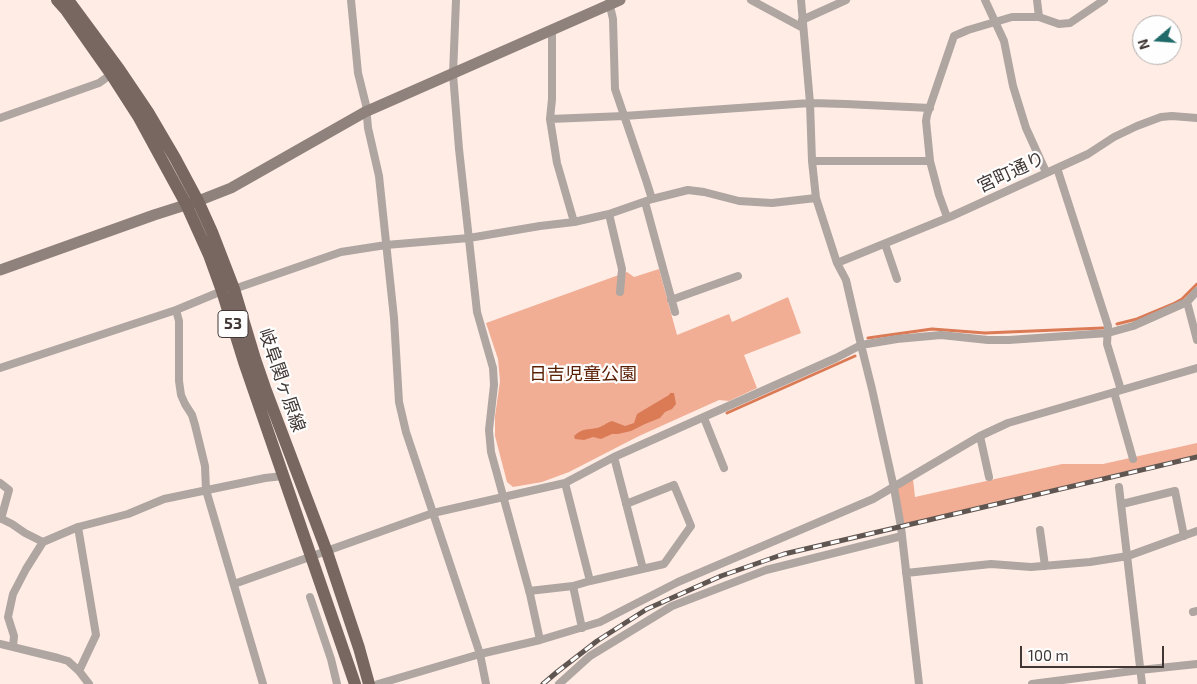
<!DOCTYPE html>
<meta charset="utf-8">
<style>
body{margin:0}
#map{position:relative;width:1197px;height:684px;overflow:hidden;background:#ffece5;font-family:"Exo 2",sans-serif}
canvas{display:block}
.north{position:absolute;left:1132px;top:15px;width:50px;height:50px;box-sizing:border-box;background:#fefefe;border:1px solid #b2aead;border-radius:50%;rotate:252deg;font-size:14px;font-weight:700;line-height:20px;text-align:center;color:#403734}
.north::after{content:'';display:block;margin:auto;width:18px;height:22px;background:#206b69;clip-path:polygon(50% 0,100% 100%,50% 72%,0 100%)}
.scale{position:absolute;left:1020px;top:646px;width:144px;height:22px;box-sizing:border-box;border:2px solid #403734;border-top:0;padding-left:6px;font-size:15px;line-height:18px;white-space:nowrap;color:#403734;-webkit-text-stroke:4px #fefefe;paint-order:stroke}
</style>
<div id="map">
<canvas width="1197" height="684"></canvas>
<div class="north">N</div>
<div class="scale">100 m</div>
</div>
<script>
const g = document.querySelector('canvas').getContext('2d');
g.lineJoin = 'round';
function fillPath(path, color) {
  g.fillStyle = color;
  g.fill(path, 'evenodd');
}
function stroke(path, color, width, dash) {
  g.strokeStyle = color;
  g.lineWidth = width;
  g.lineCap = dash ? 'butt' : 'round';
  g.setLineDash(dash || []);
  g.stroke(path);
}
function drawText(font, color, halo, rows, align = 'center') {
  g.font = font + ' "Exo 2","Noto Sans JP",sans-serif';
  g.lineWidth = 4.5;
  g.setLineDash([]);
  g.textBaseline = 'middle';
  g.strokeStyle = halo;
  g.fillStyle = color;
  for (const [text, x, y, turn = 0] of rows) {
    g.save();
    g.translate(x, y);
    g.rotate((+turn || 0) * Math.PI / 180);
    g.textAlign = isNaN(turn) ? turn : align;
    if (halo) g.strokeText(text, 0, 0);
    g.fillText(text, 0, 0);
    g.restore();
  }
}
fillPath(new Path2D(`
 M659,269L677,335L729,314L732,322L788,297L801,333L744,355L757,388L729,401L719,400L639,436L569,472L542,482L513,487L507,482L495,436V416L500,381L498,359L486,323L627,272L634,277Z
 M1197,443V455L903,525L897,488L913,479L915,497L1062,464H1103Z`), '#f1ae94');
fillPath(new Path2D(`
 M670,393H674L676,404L672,409L665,412L660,418L645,424L631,431L618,434H612L601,439L593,437L584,440L575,439L574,436C582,428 587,430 597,428C602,427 606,423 612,421L625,426L634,423L637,414L669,395Z`), '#da7b56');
stroke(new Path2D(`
 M1117,324L1137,319L1173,304L1182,299L1197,284
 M868,338L932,329L985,333L1103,328
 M727,413L855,356`), '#da7b56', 3);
stroke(new Path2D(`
 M351,0L358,73L366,105L368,128L379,176L394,318L399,402L406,432L480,654L486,684
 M456,0L453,74L459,149L477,312L493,368L494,385L489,430L491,452L530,594L540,640
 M751,0L803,28
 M801,0L810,103L812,161L816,198L837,263L846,280L861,345L872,389L894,488L901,527L919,684
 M985,0L1004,41L1013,86L1026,128L1046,172
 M1037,0L1039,17
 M609,2L613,19L615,89L646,180L652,199
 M802,20L846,0
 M552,30V99L550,119L557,163L574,222
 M0,118L99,83L113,73
 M550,119L624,116L810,103L846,104L930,108
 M812,161H930
 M1057,168L1108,326L1107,344L1121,390
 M645,202L675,312
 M609,214L622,269L620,292
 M947,217L939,195L930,161L926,121L927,115L954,36L968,30L1012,17H1039L1059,24L1070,23L1104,0
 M885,244L897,279
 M837,263L952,216L1088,154L1114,137L1137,126L1161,117L1172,116L1197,118
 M234,289L341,252L386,245L469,238L540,226L574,222L609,214L652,199L688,190L704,192L739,201L772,203L816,198
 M671,300L738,276
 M1187,302L1197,291
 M176,310L179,321V381L181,395L185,404L192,415L195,425L205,466L206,490L263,684
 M0,368L176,310L222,291
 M1114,392L1133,459
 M704,418L724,468
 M980,436L989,477
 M614,457L643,569
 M0,483L9,490L1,519
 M565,483L590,581
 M1119,487L1142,684
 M1122,504L1175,491L1184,536
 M0,518L12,524L25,533L43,542
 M78,527L96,635L79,671
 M1040,530L1045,566
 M906,573L991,564L1031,567L1090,562L1128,556L1197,531
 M234,584L433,513L565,483L614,457L836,358L861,345L897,339L941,335L988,340H1009L1108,333L1133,326L1187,302L1197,340
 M573,586L582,628
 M529,591L573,586L590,581L664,564L691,526L674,485L626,504
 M310,597L331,659L337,684
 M1193,612L1197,611
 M0,644L58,658L68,661L79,671L89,684
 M13,647L14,636L8,617L13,594L26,569L43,542L78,527L128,514L164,499L265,478L283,476
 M378,684L480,654L540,640L600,622L678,582L873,499L980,436L1008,423L1197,368
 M559,684L590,656L672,606L766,570L902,536
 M1032,684L1140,670L1197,664`), '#afa5a1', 8);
stroke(new Path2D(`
 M0,270L154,215L198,201L231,188L365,112L620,0`), '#8f817b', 11);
stroke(new Path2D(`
 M57,0L66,10L111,74L138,116L186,204L209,255L222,291L244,362L355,684
 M68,0L119,69L148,112L175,158L198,201L212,232L234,289L255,359L265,388L327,552L359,648L369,684`), '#786761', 12);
const rail = new Path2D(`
 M543,684L557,672L597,641L647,609L721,576L784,554L1197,457`);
stroke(rail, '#5f5551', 5);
stroke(rail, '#fefefe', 3, [9]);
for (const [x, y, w] of [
 [233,324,30]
]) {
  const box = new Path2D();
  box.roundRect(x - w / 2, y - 13.5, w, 27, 4);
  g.fillStyle = '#fefefe';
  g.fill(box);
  stroke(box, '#403734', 1);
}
drawText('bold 16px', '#403734', null, [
 ["53",233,324]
]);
drawText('18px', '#403734', '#fefefe', [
 ["宮町通り",1011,172,-25],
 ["岐阜関ヶ原線",282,380,71]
]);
drawText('18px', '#5a1f03', '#fefefe', [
 ["日吉児童公園",583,374]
]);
</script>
